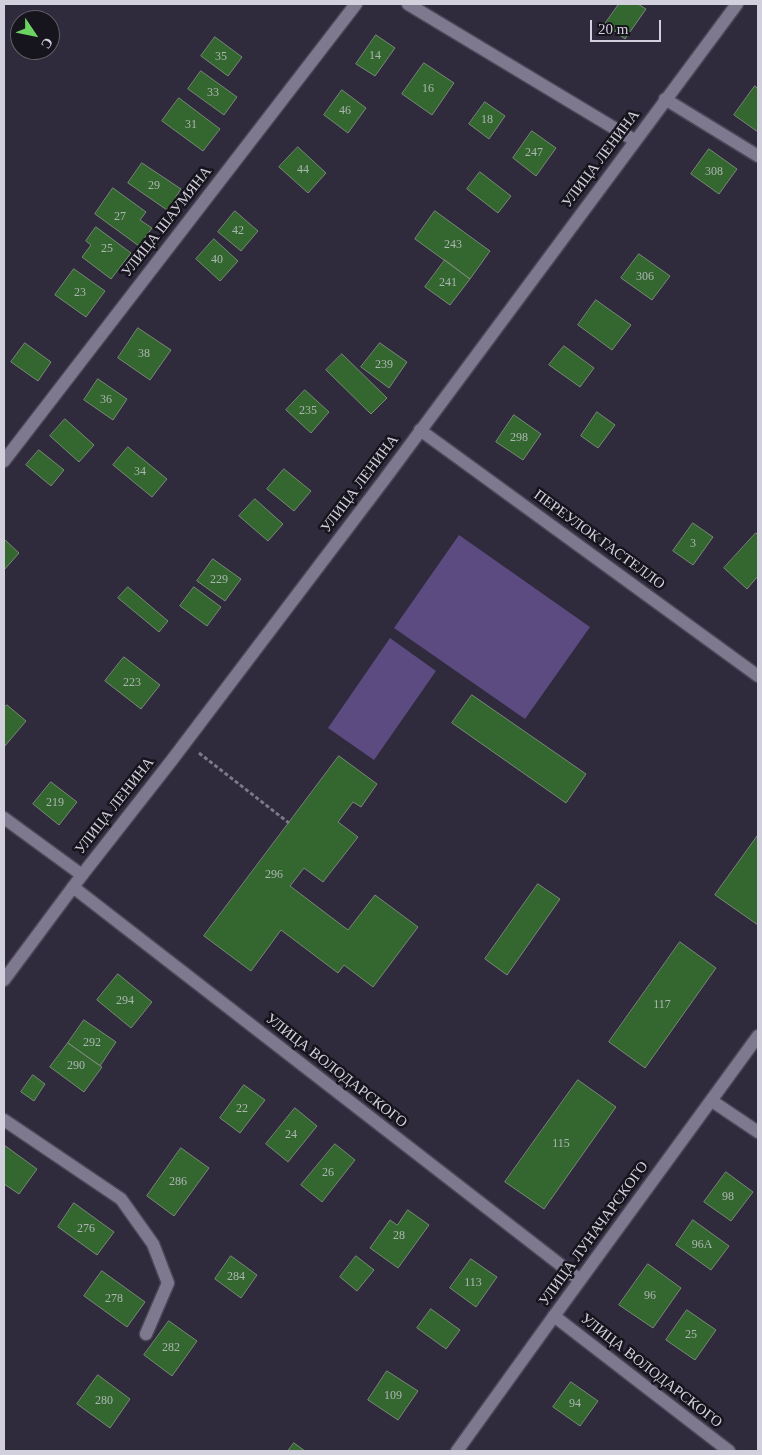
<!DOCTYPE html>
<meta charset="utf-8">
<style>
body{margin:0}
#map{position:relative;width:762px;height:1455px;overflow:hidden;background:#2f2a3c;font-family:Georgia,serif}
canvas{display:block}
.frame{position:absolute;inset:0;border:5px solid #d3d0dd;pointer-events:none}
.north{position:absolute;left:10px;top:10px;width:50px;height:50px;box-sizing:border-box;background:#16141c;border:1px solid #625f69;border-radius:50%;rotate:124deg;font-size:14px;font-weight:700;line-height:20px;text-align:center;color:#d3d0dd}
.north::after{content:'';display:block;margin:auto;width:18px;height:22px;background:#6cd362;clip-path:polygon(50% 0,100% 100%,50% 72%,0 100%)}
.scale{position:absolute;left:590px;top:20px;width:71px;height:22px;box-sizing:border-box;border:2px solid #d3d0dd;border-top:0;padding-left:6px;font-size:15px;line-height:18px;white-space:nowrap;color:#d3d0dd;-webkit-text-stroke:4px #16141c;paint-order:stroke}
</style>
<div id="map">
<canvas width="762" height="1455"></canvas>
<div class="frame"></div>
<div class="north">С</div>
<div class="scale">20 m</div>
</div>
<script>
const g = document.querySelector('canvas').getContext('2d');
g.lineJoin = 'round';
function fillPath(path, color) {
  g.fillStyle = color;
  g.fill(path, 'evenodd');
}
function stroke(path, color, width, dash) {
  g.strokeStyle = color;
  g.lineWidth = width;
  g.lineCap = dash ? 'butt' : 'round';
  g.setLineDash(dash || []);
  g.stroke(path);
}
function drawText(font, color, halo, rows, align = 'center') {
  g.font = font + ' Georgia,serif';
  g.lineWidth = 5;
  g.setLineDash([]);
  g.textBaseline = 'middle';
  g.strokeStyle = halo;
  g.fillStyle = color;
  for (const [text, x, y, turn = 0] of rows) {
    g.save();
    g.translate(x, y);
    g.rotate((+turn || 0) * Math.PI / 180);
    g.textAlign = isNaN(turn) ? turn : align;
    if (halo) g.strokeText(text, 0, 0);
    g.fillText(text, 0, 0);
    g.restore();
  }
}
fillPath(new Path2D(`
 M459,535L590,627L525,719L394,628Z
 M390,638L436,671L374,760L328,728Z`), '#5c4b81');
const building = new Path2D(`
 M619,4H638L646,9L625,39L605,24Z
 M376,35L395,48L375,76L356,64Z
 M215,37L242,57L228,76L201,56Z
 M424,63L454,83L432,115L402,94Z
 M201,71L237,97L224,115L188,89Z
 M755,86L758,89V132L734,115Z
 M342,90L366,108L348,133L324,115Z
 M179,98L220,129L203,151L162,121Z
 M485,102L505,116L489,139L469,124Z
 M532,131L556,148L536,176L513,158Z
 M298,147L326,173L308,193L279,167Z
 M709,149L737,169L719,194L691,174Z
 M142,163L181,189L167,210L128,183Z
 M480,172L511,196L498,213L467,189Z
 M113,188L146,212L140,220L152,228L139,246L95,214Z
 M235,211L258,231L241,251L218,232Z
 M435,211L490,251L470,279L415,239Z
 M96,227L131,253L111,279L82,257L91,245L86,241Z
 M214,239L238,261L220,281L196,259Z
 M639,254L670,276L652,300L621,278Z
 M445,260L470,279L450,305L425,287Z
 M74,269L105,291L86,317L55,295Z
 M596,300L631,325L612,350L578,325Z
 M138,328L171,350L150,380L118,358Z
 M25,343L51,362L38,381L11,362Z
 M380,343L407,362L389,388L361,367Z
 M564,346L594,368L580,387L549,365Z
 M342,354L387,398L371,414L326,370Z
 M98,379L127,399L113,420L84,400Z
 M305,390L329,412L311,433L286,410Z
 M597,412L615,425L598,448L581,436Z
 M514,415L541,434L523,460L496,442Z
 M65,419L94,445L79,462L50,436Z
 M128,447L167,479L152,497L113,465Z
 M39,450L64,470L51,486L26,465Z
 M284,469L311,491L294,511L267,489Z
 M255,499L283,524L268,541L239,516Z
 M693,523L713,537L693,565L673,551Z
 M756,533L758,535V576L747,589L724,568Z
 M4,539L19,553L4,570Z
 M213,559L241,579L225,601L197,581Z
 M128,587L168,621L159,632L118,598Z
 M194,587L221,607L207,626L180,606Z
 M124,657L160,685L141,709L105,681Z
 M472,695L586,774L566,803L452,723Z
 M7,705L26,721L4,747V708Z
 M339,756L377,784L361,807L353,802L338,822L358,837L323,882L304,868L290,886L348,930L375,895L418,927L373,987L344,965L338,973L281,930L251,971L204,936Z
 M51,782L77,802L59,825L33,804Z
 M758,835V925L715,895Z
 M538,884L560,899L507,975L485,959Z
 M680,942L716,968L645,1068L609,1042Z
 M118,974L152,1002L131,1028L97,1000Z
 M84,1020L116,1042L100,1066L68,1043Z
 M68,1043L102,1067L84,1092L50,1067Z
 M33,1075L45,1084L34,1101L21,1092Z
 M578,1080L616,1107L544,1209L505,1182Z
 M244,1085L265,1100L240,1133L220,1118Z
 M295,1108L317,1126L288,1162L266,1144Z
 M335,1144L355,1160L322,1202L301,1185Z
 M4,1145L37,1169L19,1194L4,1184Z
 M181,1148L209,1168L174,1216L147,1196Z
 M726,1172L753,1192L731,1221L704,1202Z
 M74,1203L114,1232L97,1255L58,1227Z
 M408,1210L429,1225L398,1268L370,1248L390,1220L397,1225Z
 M693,1220L729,1246L711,1270L676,1245Z
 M231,1256L257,1275L241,1298L215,1279Z
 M356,1256L374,1270L357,1291L340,1277Z
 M471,1259L497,1277L476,1307L450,1288Z
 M648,1264L681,1288L653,1328L619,1305Z
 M102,1271L145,1302L127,1327L84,1296Z
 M431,1309L460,1330L446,1349L417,1328Z
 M687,1310L716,1330L695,1360L666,1340Z
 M169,1321L197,1341L172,1376L144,1355Z
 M387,1371L418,1391L398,1420L368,1400Z
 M98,1375L130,1399L110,1428L77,1404Z
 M571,1382L598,1401L580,1426L553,1407Z
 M294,1443L305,1451H288Z`);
fillPath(building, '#34662f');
stroke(building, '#788976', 1);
const minor = new Path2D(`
 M408,4L634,140
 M665,99L758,156
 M420,430L758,676
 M4,461L356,4
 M4,818L82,875
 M73,887L580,1280
 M712,1101L758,1132
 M4,1120L121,1199L153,1244L168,1283L146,1334
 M554,1316L729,1451`);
const secondary = new Path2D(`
 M4,980L82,875L172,760L384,480L737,4
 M457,1451L554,1316L758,1036`);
stroke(minor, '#4c4757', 15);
stroke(secondary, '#4c4757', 15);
stroke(new Path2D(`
 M199,753L289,823`), '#7d7989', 3, [4, 2.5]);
stroke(minor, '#7f7990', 12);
stroke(secondary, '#7f7990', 12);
drawText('12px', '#abb6b2', null, [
 ["14",375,56],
 ["35",221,57],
 ["16",428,89],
 ["33",213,93],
 ["46",345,111],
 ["18",487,120],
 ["31",191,125],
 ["247",534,153],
 ["44",303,170],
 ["308",714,172],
 ["29",154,186],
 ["27",120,217],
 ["42",238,231],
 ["243",453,245],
 ["25",107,249],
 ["40",217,260],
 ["306",645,277],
 ["241",448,283],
 ["23",80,293],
 ["38",144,354],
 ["239",384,365],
 ["36",106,400],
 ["235",308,411],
 ["298",519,438],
 ["34",140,472],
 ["3",693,544],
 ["229",219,580],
 ["223",132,683],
 ["219",55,803],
 ["296",274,875],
 ["294",125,1001],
 ["117",662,1005],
 ["292",92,1043],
 ["290",76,1066],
 ["22",242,1109],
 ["24",291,1135],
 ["115",561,1144],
 ["26",328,1173],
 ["286",178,1182],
 ["98",728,1197],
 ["276",86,1229],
 ["28",399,1236],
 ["96А",702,1245],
 ["284",236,1277],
 ["113",473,1283],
 ["96",650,1296],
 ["278",114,1299],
 ["25",691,1335],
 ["282",171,1348],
 ["109",393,1396],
 ["280",104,1401],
 ["94",575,1404]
]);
drawText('15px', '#d3d0dd', '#16141c', [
 ["УЛИЦА ЛЕНИНА",601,159,-53],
 ["УЛИЦА ШАУМЯНА",167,222,-52],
 ["УЛИЦА ЛЕНИНА",360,484,-53],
 ["ПЕРЕУЛОК ГАСТЕЛЛО",599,540,36],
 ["УЛИЦА ЛЕНИНА",115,806,-52],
 ["УЛИЦА ВОЛОДАРСКОГО",336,1071,38],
 ["УЛИЦА ЛУНАЧАРСКОГО",594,1234,-54],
 ["УЛИЦА ВОЛОДАРСКОГО",651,1371,38]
]);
</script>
